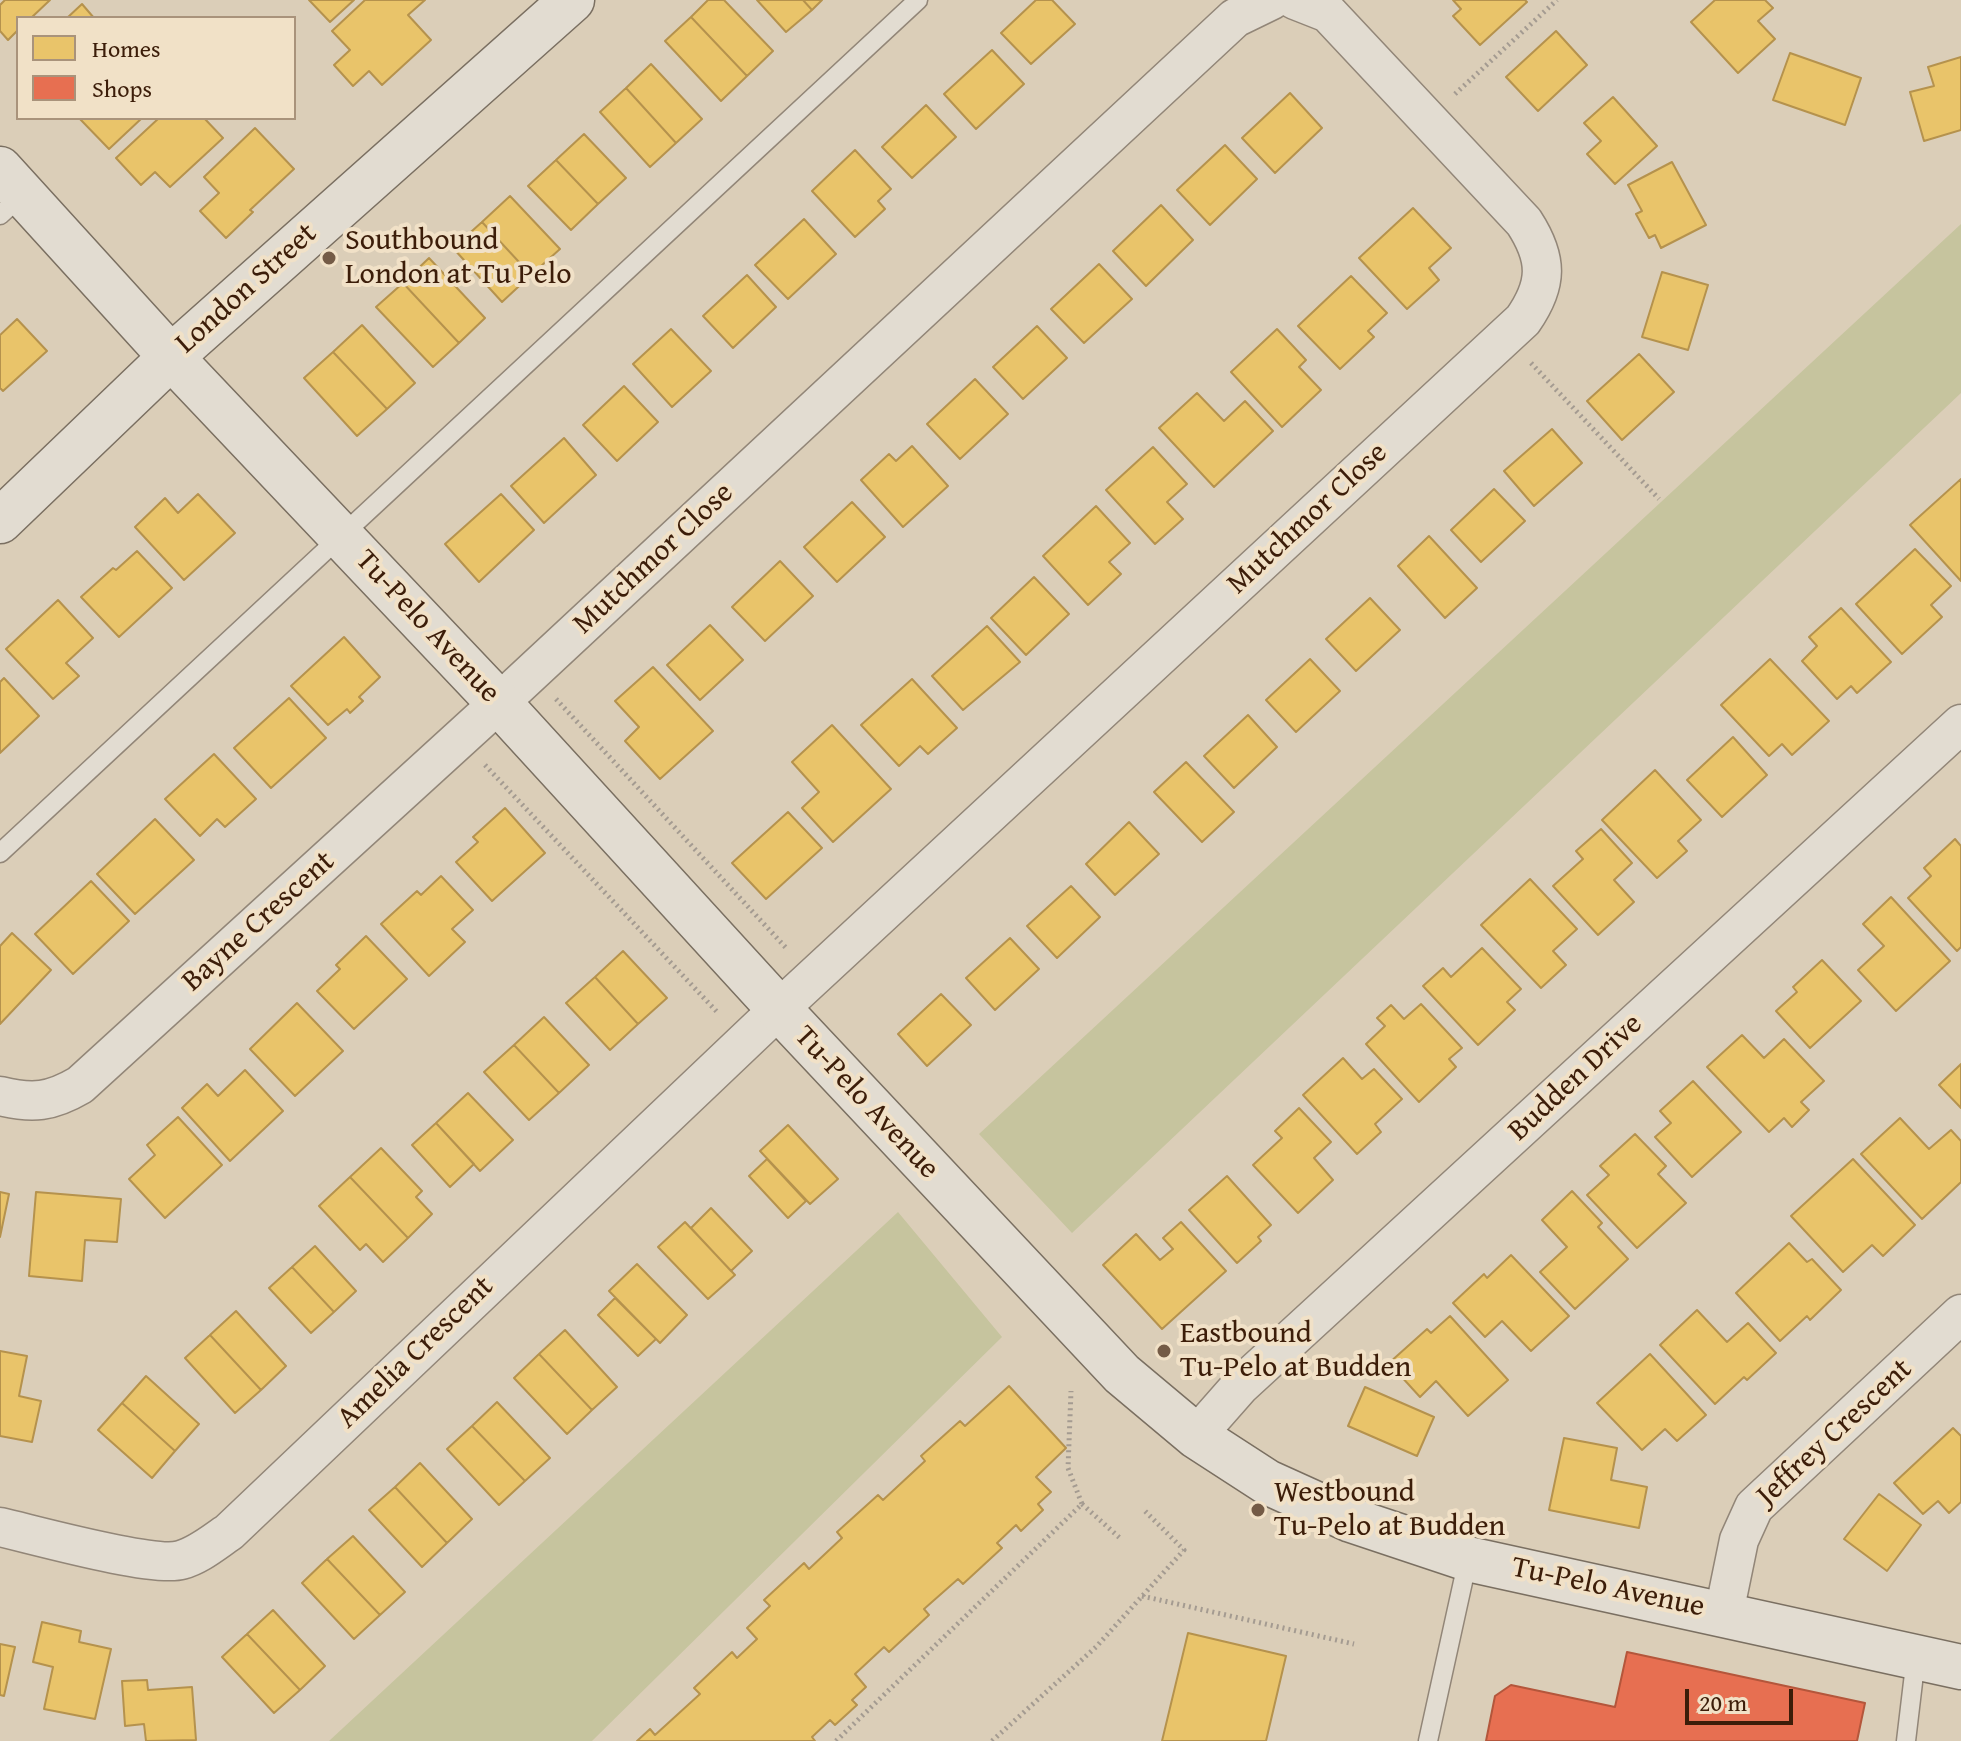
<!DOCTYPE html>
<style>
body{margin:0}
#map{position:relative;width:1961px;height:1741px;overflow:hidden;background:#dbceb8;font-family:"Gentium Book Plus",serif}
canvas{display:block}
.legend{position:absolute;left:16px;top:16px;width:280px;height:104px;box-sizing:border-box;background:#f1e1c7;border:2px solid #a9937b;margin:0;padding:10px 14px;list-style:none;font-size:24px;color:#3c1d09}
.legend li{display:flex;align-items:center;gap:16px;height:40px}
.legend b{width:40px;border:2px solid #a9937b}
.scale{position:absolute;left:1685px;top:1689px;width:108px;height:36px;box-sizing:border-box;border:4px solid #3c1d09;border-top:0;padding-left:10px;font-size:24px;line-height:28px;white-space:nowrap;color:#3c1d09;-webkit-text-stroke:6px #f1e1c7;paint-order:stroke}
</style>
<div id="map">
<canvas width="1961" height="1741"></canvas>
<ul class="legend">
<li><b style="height:22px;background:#e9c46a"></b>Homes</li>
<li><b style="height:22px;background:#e76f51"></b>Shops</li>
</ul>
<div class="scale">20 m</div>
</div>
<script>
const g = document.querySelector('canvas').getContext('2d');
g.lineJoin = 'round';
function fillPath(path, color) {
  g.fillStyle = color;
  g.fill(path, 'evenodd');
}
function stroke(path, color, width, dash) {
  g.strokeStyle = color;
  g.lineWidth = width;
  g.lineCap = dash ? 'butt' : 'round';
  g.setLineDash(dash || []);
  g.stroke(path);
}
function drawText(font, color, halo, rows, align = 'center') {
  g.font = font + ' "Gentium Book Plus",serif';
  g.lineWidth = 8;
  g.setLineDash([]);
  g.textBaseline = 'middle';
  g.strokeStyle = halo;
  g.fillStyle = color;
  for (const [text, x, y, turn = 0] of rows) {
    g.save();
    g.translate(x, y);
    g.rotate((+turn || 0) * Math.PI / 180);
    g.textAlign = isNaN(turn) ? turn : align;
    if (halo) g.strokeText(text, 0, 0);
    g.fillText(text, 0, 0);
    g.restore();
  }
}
fillPath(new Path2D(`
 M1961,224V393L1072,1233L979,1134Z
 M898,1212L1002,1337L592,1741H329Z`), '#c6c49e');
const homes = new Path2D(`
 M5,0H50L31,18H18V30L8,40L0,31V5Z
 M309,0H354L330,22Z
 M365,0H425L408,15L431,40L382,85L369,71L353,86L334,65L350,50L332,31Z
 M708,0H724L773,51L747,76L691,17Z
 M757,0H803L812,10L786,32Z
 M803,0H822L812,10Z
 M1036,0H1052L1075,24L1031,64L1001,33Z
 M1453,0H1525L1527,2L1480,45L1453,16L1461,9Z
 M1715,0H1765L1773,8L1758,21L1775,39L1738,73L1691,22Z
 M82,4L94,18H67Z
 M691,17L747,76L721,101L665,41Z
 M1556,31L1587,65L1538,111L1506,77Z
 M992,50L1024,84L976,129L944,94Z
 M1790,53L1861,78L1845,125L1773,100Z
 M1961,57V130L1924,141L1910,92L1934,86L1928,67Z
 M651,64L702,119L676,143L626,88Z
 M626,88L676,143L650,167L600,112Z
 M1290,93L1322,128L1275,173L1242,138Z
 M1613,97L1657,146L1615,184L1587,154L1601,141L1584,123Z
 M926,105L956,137L912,178L882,147Z
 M79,118H142L109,149Z
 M159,118H204L223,138L170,187L155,172L141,185L116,158Z
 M255,128L294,169L250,210L253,212L226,238L200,211L219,193L204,177Z
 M584,134L626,178L598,204L556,160Z
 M1225,145L1257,179L1210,225L1177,190Z
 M855,150L891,189L878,201L885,209L855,237L812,191Z
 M556,160L598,204L571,230L528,186Z
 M1672,162L1706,225L1661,248L1655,235L1649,238L1636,214L1642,211L1628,185Z
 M510,196L560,249L531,275L482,222Z
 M1161,205L1193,240L1146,286L1113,251Z
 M1413,208L1451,248L1429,268L1439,280L1407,309L1359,258Z
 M804,219L836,254L788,299L755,265Z
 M482,222L531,275L502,302L453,248Z
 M429,258L485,318L459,343L403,283Z
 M1099,264L1132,299L1084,343L1051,309Z
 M1662,272L1708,285L1688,350L1642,337Z
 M747,275L776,307L733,348L703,316Z
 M1351,276L1387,313L1368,331L1374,337L1340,369L1298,326Z
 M403,283L459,343L433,367L376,307Z
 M17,319L47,351L3,391L0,388V335Z
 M362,325L415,383L387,409L333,352Z
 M1037,326L1067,358L1023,399L993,367Z
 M671,329L711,371L672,407L633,364Z
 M1277,329L1306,360L1299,367L1321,390L1282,427L1231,372Z
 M333,352L387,409L357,436L304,378Z
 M1639,354L1674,392L1622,440L1587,401Z
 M975,379L1008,414L960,459L927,424Z
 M624,386L658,422L617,461L583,425Z
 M1197,393L1224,421L1245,401L1273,431L1214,487L1159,428Z
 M1552,429L1582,463L1534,506L1504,471Z
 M564,438L596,475L544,523L511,486Z
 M912,446L948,486L903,527L861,480L889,454L896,461Z
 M1153,447L1187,484L1167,502L1183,519L1155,544L1106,490Z
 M1961,479V581L1910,525Z
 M1494,489L1525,521L1481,562L1451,530Z
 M198,494L235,533L184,580L135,527L165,498L178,513Z
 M501,494L534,530L479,582L445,544Z
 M852,502L885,537L837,582L804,547Z
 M1096,506L1130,543L1109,562L1121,574L1088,605L1043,556Z
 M1429,536L1477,588L1445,618L1398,566Z
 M1915,549L1951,586L1931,605L1942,617L1902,654L1856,604Z
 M137,551L172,588L119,637L81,597L113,568L116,570Z
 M780,561L813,596L765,641L732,607Z
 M1034,577L1069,614L1026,655L991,618Z
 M1370,598L1400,630L1356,671L1326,639Z
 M58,600L93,638L66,663L79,676L53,699L6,649Z
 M1841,608L1891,662L1857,693L1851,686L1837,699L1802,661L1817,646L1809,637Z
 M710,625L743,660L700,700L667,665Z
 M987,626L1020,662L963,710L932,676Z
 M344,637L380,677L359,697L363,701L350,713L347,709L328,725L291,686Z
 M1310,659L1340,691L1296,732L1266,700Z
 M1770,659L1829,721L1792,755L1782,744L1769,756L1721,705Z
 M653,667L713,731L660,779L625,741L639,727L615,701Z
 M4,678L39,716L0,753V682Z
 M912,679L957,728L928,754L920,746L899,766L861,725Z
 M289,698L326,738L271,788L234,748Z
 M1248,715L1277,747L1234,788L1204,756Z
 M832,725L891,789L833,842L802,808L819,792L792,762Z
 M1733,737L1767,775L1722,817L1687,780Z
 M214,754L256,799L225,827L217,819L200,836L165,799Z
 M1186,762L1234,812L1202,842L1154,792Z
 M1655,770L1701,820L1678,841L1687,851L1657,878L1602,820Z
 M505,808L545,853L492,901L456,862L478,842L473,837Z
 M788,812L822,848L766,899L732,863Z
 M155,819L194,860L135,914L97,874Z
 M1129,822L1159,854L1115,895L1086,864Z
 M1601,829L1632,863L1614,880L1634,902L1598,935L1553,886L1583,859L1576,851Z
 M1955,839L1961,846V947L1957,951L1908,898L1931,876L1924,868Z
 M441,876L473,910L452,929L465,942L429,976L381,924L417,891L421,895Z
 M1530,879L1577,929L1553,951L1566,965L1541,988L1481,925Z
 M91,881L129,921L73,974L35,934Z
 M1071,886L1100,917L1057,958L1027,926Z
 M1891,897L1950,961L1896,1011L1858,970L1884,946L1863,924Z
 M12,933L51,970L0,1024V946Z
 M366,936L407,979L354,1029L317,991L340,969L336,965Z
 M1010,938L1039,969L995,1010L966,978Z
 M1482,948L1521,989L1507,1002L1515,1010L1478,1045L1423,986L1443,968L1451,977Z
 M623,951L667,998L638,1024L595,977Z
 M1822,960L1861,1001L1810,1048L1776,1011L1797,992L1793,987Z
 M595,977L638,1024L610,1050L566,1003Z
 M941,994L971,1025L927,1066L898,1034Z
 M297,1003L343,1051L295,1096L250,1049Z
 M1421,1004L1462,1048L1449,1059L1456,1067L1419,1102L1366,1044L1385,1026L1377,1018L1391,1005L1404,1019Z
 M544,1017L589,1065L559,1093L514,1045Z
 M1742,1035L1764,1058L1784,1039L1824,1081L1801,1102L1809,1110L1792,1127L1784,1118L1769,1132L1707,1067Z
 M514,1045L559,1093L529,1120L484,1072Z
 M1343,1058L1362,1079L1374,1069L1402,1099L1375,1124L1381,1132L1357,1154L1303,1095Z
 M1961,1064V1108L1939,1085Z
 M245,1070L283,1111L230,1161L182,1108L207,1084L218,1096Z
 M1693,1081L1741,1132L1692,1177L1655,1137L1671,1123L1660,1111Z
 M468,1093L513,1140L480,1171L436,1123Z
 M1299,1108L1331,1142L1314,1158L1333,1180L1298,1213L1253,1165L1282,1138L1275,1131Z
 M178,1117L222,1165L165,1218L129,1179L155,1155L147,1145Z
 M1900,1118L1929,1149L1951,1130L1961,1141V1182L1922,1219L1861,1154Z
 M436,1123L474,1164L450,1187L412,1145Z
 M788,1125L838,1179L810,1204L760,1151Z
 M1635,1134L1666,1166L1658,1174L1686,1203L1637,1248L1587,1195L1609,1175L1600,1166Z
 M381,1148L422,1191L416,1197L432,1214L408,1238L350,1177Z
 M767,1159L806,1201L788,1218L749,1176Z
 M1853,1159L1915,1225L1883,1256L1872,1245L1843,1272L1791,1216Z
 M1227,1176L1271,1225L1258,1237L1261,1241L1237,1263L1189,1210Z
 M350,1177L408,1238L383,1262L366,1244L360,1250L319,1206Z
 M1572,1191L1602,1223L1598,1227L1628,1259L1575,1309L1540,1272L1567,1247L1542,1220Z
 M0,1192L9,1194L0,1237Z
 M36,1192L121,1199L117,1242L85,1240L82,1281L29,1276Z
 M711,1208L752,1251L731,1271L691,1228Z
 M685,1222L735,1275L708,1299L658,1247Z
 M1181,1222L1226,1271L1162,1329L1103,1265L1136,1234L1160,1260L1173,1249L1163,1238Z
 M1789,1243L1807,1262L1812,1259L1841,1290L1810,1320L1807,1316L1780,1341L1736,1293Z
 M315,1246L356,1291L334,1312L292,1267Z
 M1511,1255L1569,1316L1531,1351L1502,1321L1485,1337L1453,1303L1484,1274L1487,1278Z
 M637,1264L687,1315L660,1343L609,1291Z
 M292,1267L334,1312L311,1333L269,1288Z
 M615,1298L656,1339L638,1356L598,1315Z
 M1697,1310L1727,1342L1748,1323L1776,1353L1747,1380L1744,1377L1715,1404L1660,1345Z
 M236,1311L286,1366L261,1390L210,1335Z
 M1450,1316L1508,1380L1468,1416L1436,1381L1420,1397L1389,1363L1427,1329L1431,1333Z
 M565,1330L617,1387L592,1410L539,1354Z
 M210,1335L261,1390L235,1413L185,1358Z
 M0,1351L27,1356L19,1396L41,1401L32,1442L0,1436Z
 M539,1354L592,1410L567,1434L514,1378Z
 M1650,1354L1706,1415L1677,1441L1665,1429L1642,1450L1597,1403Z
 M146,1376L199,1424L175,1451L122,1403Z
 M1009,1386L1066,1448L1036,1477L1051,1492L1038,1504L1043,1510L1021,1531L1016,1525L997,1543L1002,1548L963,1584L958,1579L924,1609L929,1615L889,1652L884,1647L855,1674L866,1687L852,1700L857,1705L835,1725L830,1720L812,1737L815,1741H637L650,1729L655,1735L700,1694L694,1688L732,1652L737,1658L757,1639L747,1628L770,1606L764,1600L804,1563L809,1569L842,1538L837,1532L878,1495L883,1500L925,1461L921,1456L960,1421L965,1426Z
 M1365,1387L1434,1417L1417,1456L1348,1426Z
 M497,1402L550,1458L525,1481L472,1426Z
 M122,1403L175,1451L152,1478L98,1430Z
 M472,1426L525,1481L499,1505L447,1449Z
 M1953,1428L1961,1436V1502L1949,1513L1938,1501L1923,1514L1894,1483Z
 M1564,1438L1617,1448L1611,1480L1647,1487L1639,1528L1549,1510Z
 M420,1463L472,1519L447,1543L395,1487Z
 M395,1487L447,1543L422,1567L369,1510Z
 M1879,1494L1921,1525L1887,1571L1844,1539Z
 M353,1536L405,1592L380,1615L327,1559Z
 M327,1559L380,1615L354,1639L302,1583Z
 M273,1610L325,1666L300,1690L247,1634Z
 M42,1622L81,1631L79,1642L111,1649L95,1719L44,1709L53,1667L33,1662Z
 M1188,1633L1286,1656L1266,1741H1162Z
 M247,1634L300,1690L274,1713L222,1657Z
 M0,1644L15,1647L4,1696L0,1695Z
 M147,1680L148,1690L192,1687L196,1740L146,1741L144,1724L125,1726L122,1681Z`);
fillPath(homes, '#e9c46a');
stroke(homes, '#b5924d', 2);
const shops = new Path2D(`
 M1627,1652L1865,1703L1857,1741H1486L1495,1696L1511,1685L1615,1707Z`);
fillPath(shops, '#e76f51');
stroke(shops, '#b4563b', 2);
const lane = new Path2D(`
 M0,215L23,194
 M0,853L918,0
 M1428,1741L1468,1559
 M1906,1741L1916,1657`);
const street = new Path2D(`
 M0,1096C33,1104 51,1102 80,1085L499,703L1235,18L1272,0
 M1196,1436L1240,1386L1961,724
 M0,1527C35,1535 153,1568 181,1560C199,1555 214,1542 229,1532L779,1009L1523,320C1548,284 1548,259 1524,222L1328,13L1295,0
 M1724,1613L1739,1540L1754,1507L1961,1314`);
const secondary = new Path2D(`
 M0,169L171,357L499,703L779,1009L1122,1374L1196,1436L1267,1482L1351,1520L1468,1559L1961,1667
 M0,521L171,357L572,0`);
stroke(lane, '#928678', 21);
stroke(street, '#928678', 41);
stroke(secondary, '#7a6f61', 47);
stroke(new Path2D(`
 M1455,94L1557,0
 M1531,363L1659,499
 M556,699L788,950
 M485,765L719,1014
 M1082,1504L1121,1539
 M1142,1596L1354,1644
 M836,1741L1082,1504L1068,1468L1071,1391
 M992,1741L1096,1647L1184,1550L1145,1511`), '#a49b91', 5, [2, 4]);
stroke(lane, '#e2dcd1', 18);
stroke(street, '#e2dcd1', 38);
stroke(secondary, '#e2dcd1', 44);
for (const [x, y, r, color] of [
 [329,258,8,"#745b46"],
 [1164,1351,8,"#745b46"],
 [1258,1510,8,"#745b46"]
]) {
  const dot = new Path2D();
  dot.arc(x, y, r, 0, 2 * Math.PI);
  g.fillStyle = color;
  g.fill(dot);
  stroke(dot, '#f1e1c7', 3);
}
drawText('30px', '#3c1d09', '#f1e1c7', [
 ["Southbound",345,241],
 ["London at Tu Pelo",345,275],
 ["Eastbound",1180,1334],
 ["Tu-Pelo at Budden",1180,1368],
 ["Westbound",1274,1493],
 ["Tu-Pelo at Budden",1274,1527]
], 'left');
drawText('30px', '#3c1d09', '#f1e1c7', [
 ["London Street",247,289,-42],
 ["Mutchmor Close",1308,519,-43],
 ["Mutchmor Close",654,559,-43],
 ["Tu-Pelo Avenue",427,627,47],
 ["Bayne Crescent",259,922,-42],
 ["Budden Drive",1576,1078,-43],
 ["Tu-Pelo Avenue",866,1103,47],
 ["Amelia Crescent",416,1353,-44],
 ["Jeffrey Crescent",1835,1433,-43],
 ["Tu-Pelo Avenue",1608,1588,12]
]);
</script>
